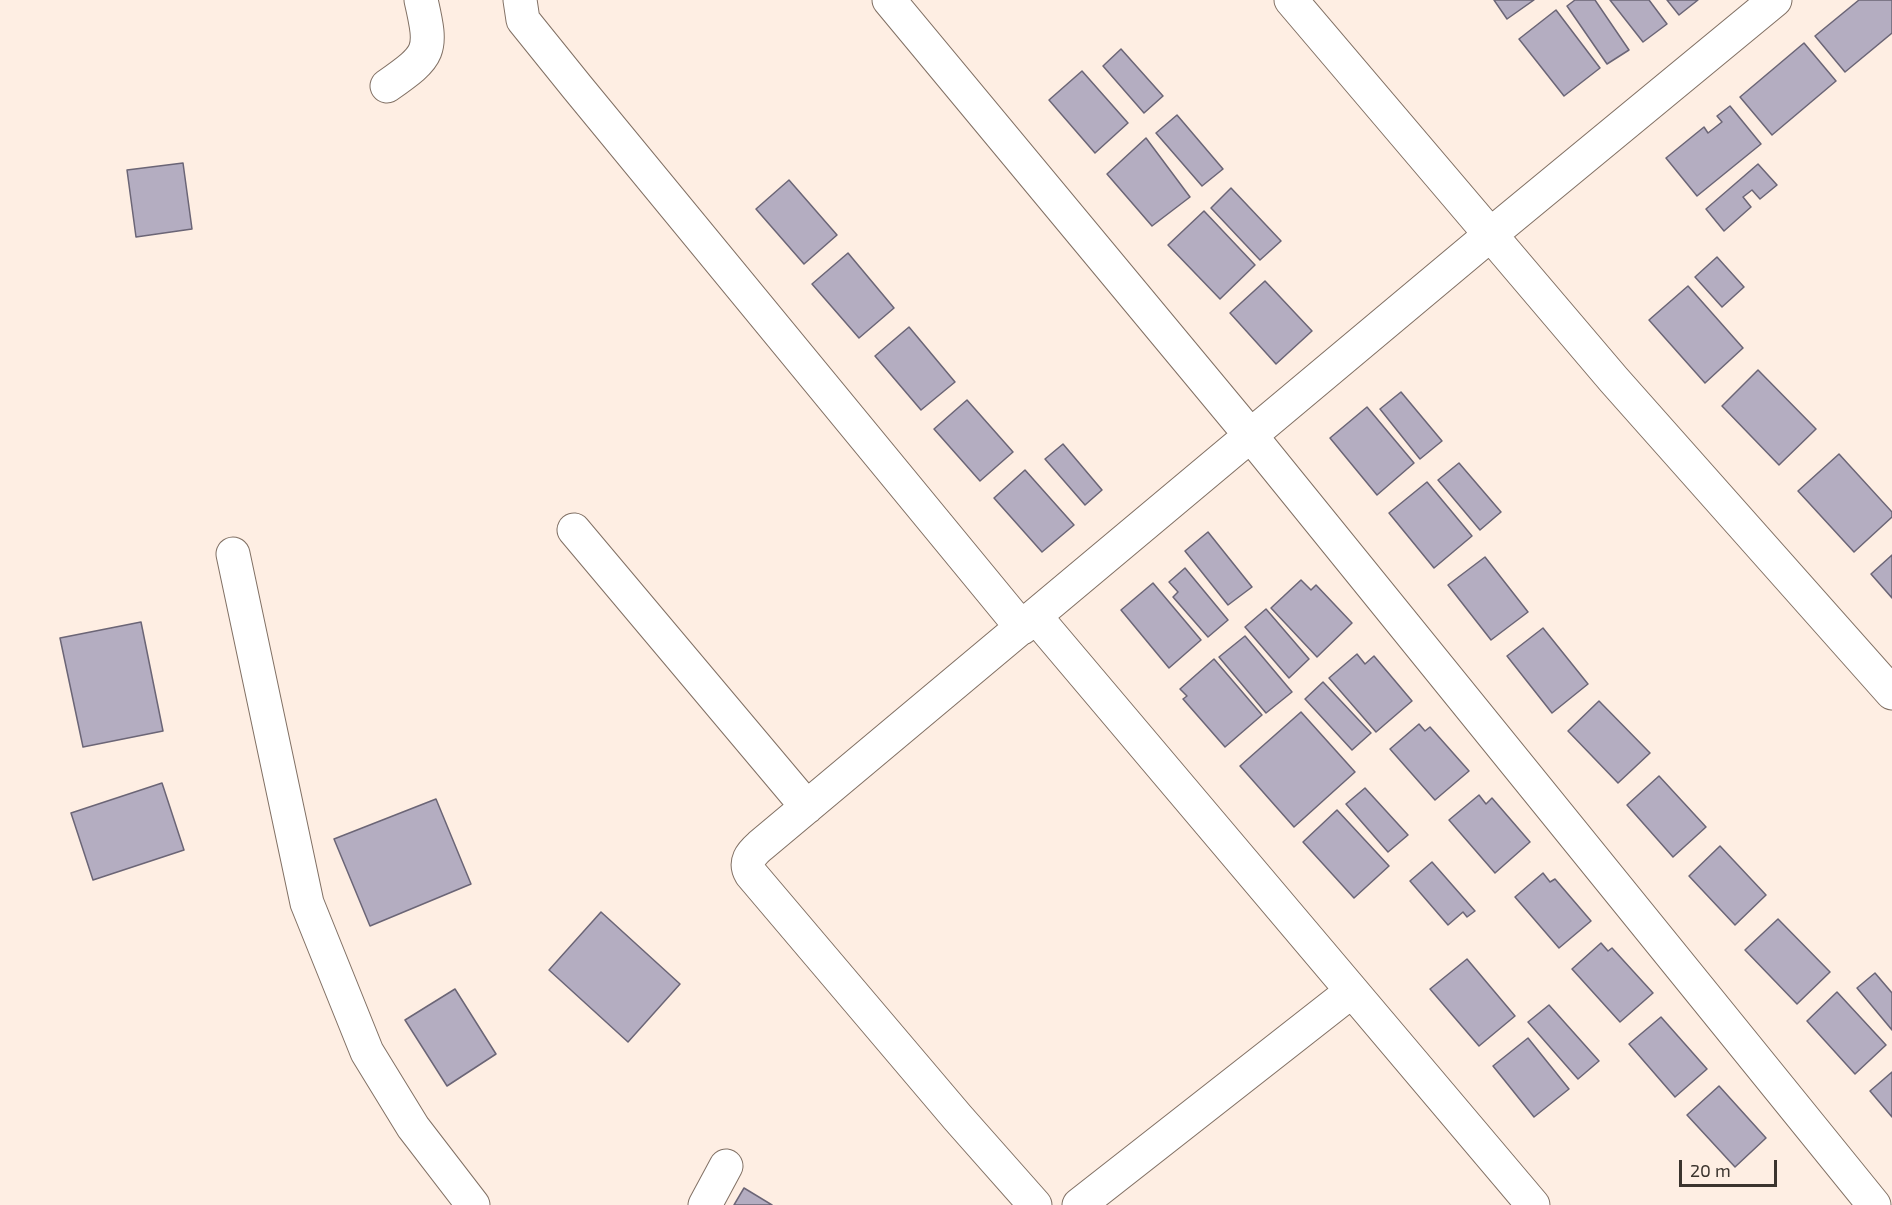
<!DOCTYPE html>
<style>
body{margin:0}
#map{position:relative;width:1892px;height:1205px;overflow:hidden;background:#feeee3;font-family:"Exo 2",sans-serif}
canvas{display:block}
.scale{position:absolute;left:1679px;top:1160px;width:98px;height:27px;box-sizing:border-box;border:3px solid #3b342e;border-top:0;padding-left:8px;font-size:18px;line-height:21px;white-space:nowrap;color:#3b342e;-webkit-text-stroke:4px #feeee3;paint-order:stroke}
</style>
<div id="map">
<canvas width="1892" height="1205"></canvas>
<div class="scale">20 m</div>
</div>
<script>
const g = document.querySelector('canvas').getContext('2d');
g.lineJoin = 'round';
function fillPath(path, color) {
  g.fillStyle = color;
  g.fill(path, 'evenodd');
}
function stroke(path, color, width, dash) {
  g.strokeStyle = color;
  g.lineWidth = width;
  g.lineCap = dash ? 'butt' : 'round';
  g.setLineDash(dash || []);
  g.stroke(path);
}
const building = new Path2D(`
 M1494,0H1534L1507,19Z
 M1575,0H1595L1629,50L1607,64L1567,6Z
 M1610,0H1649L1667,24L1643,42Z
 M1667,0H1698L1679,15Z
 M1859,0H1892V33L1845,72L1815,36Z
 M1556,10L1600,68L1564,96L1519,39Z
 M1804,43L1836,81L1772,135L1740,97Z
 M1121,49L1163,96L1144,113L1103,66Z
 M1082,71L1128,123L1095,153L1049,100Z
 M1730,106L1761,144L1697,196L1666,158L1704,127L1708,133L1722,122L1717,116Z
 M1177,115L1223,169L1202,186L1156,133Z
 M1146,138L1190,197L1152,226L1107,174Z
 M183,163L192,229L136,237L127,170Z
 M1758,164L1777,185L1760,199L1752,190L1743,197L1751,207L1724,231L1706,209Z
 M789,180L837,235L804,264L756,209Z
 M1231,188L1281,241L1260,260L1211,208Z
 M1204,211L1255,265L1220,299L1168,245Z
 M848,253L894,308L859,338L812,284Z
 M1717,257L1744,287L1722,307L1695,277Z
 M1265,281L1312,331L1276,364L1230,313Z
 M1688,286L1743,348L1705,383L1649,320Z
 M909,327L955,382L921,410L875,356Z
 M1758,370L1816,429L1779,465L1722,406Z
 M1401,392L1442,441L1420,459L1380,409Z
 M967,400L1013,452L980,481L934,429Z
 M1367,407L1414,463L1377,495L1330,438Z
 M1063,444L1102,490L1085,505L1045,459Z
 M1839,454L1892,512V517L1854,552L1798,491Z
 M1459,463L1501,512L1480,530L1438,480Z
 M1025,470L1074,525L1042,552L994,498Z
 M1427,482L1472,536L1434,568L1389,513Z
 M1208,532L1252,587L1228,605L1185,551Z
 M1892,555V598L1871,574Z
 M1485,557L1528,612L1491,640L1448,585Z
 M1185,568L1228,620L1208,637L1173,597L1178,592L1169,582Z
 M1301,580L1311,590L1316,585L1352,623L1317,657L1271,608Z
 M1153,583L1201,640L1169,668L1121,610Z
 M1266,609L1309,659L1289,678L1245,627Z
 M141,622L163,731L83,747L60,638Z
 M1543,628L1588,684L1552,713L1507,656Z
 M1245,636L1292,692L1266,713L1219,657Z
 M1357,654L1365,664L1374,656L1412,701L1376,732L1329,678Z
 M1214,659L1262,715L1225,747L1183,699L1187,696L1180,689Z
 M1323,682L1371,733L1352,750L1305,699Z
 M1599,701L1650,753L1618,783L1568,731Z
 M1301,712L1355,772L1294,827L1240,766Z
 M1419,724L1425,731L1430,727L1469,771L1435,800L1390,749Z
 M1659,776L1706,827L1673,857L1627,805Z
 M162,783L184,850L93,880L71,813Z
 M1365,788L1408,835L1388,852L1346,804Z
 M1479,795L1486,804L1492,798L1530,842L1495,873L1449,820Z
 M436,799L471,884L370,926L334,839Z
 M1337,810L1389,866L1354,898L1303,842Z
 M1720,846L1766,895L1735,925L1689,876Z
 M1432,862L1475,911L1467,917L1463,912L1448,925L1410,881Z
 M1543,873L1550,882L1555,879L1591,921L1559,948L1515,897Z
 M601,912L680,984L628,1042L549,970Z
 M1778,919L1830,972L1797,1004L1745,950Z
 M1601,943L1608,951L1612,948L1653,993L1620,1022L1572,969Z
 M1467,959L1515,1016L1479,1046L1430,989Z
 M1875,973L1892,993V1030L1857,988Z
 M455,989L496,1054L447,1086L405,1020Z
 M1837,992L1886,1045L1855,1074L1807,1021Z
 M1549,1005L1599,1061L1578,1079L1528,1022Z
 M1661,1017L1707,1069L1675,1097L1629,1044Z
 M1528,1038L1569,1089L1534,1117L1493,1066Z
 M1892,1072V1117L1870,1091Z
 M1719,1086L1766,1138L1735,1167L1687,1115Z
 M744,1188L772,1205H734Z`);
fillPath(building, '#b4adc1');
stroke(building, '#6b6576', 1.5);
const minor = new Path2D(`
 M520,0L523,20L577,87L1022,628
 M889,0L1251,436L1874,1205
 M1291,0L1614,380L1892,693
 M387,86C431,55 433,52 421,0
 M574,530L807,807
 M233,554L307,903L367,1052L413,1127L473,1205
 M1035,616L1533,1205
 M705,1205L726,1166
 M1035,1205L958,1118L751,874C744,862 751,854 760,846L1490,235L1775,0
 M1079,1205L1352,991`);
stroke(minor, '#817064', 35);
stroke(minor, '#fff', 33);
</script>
